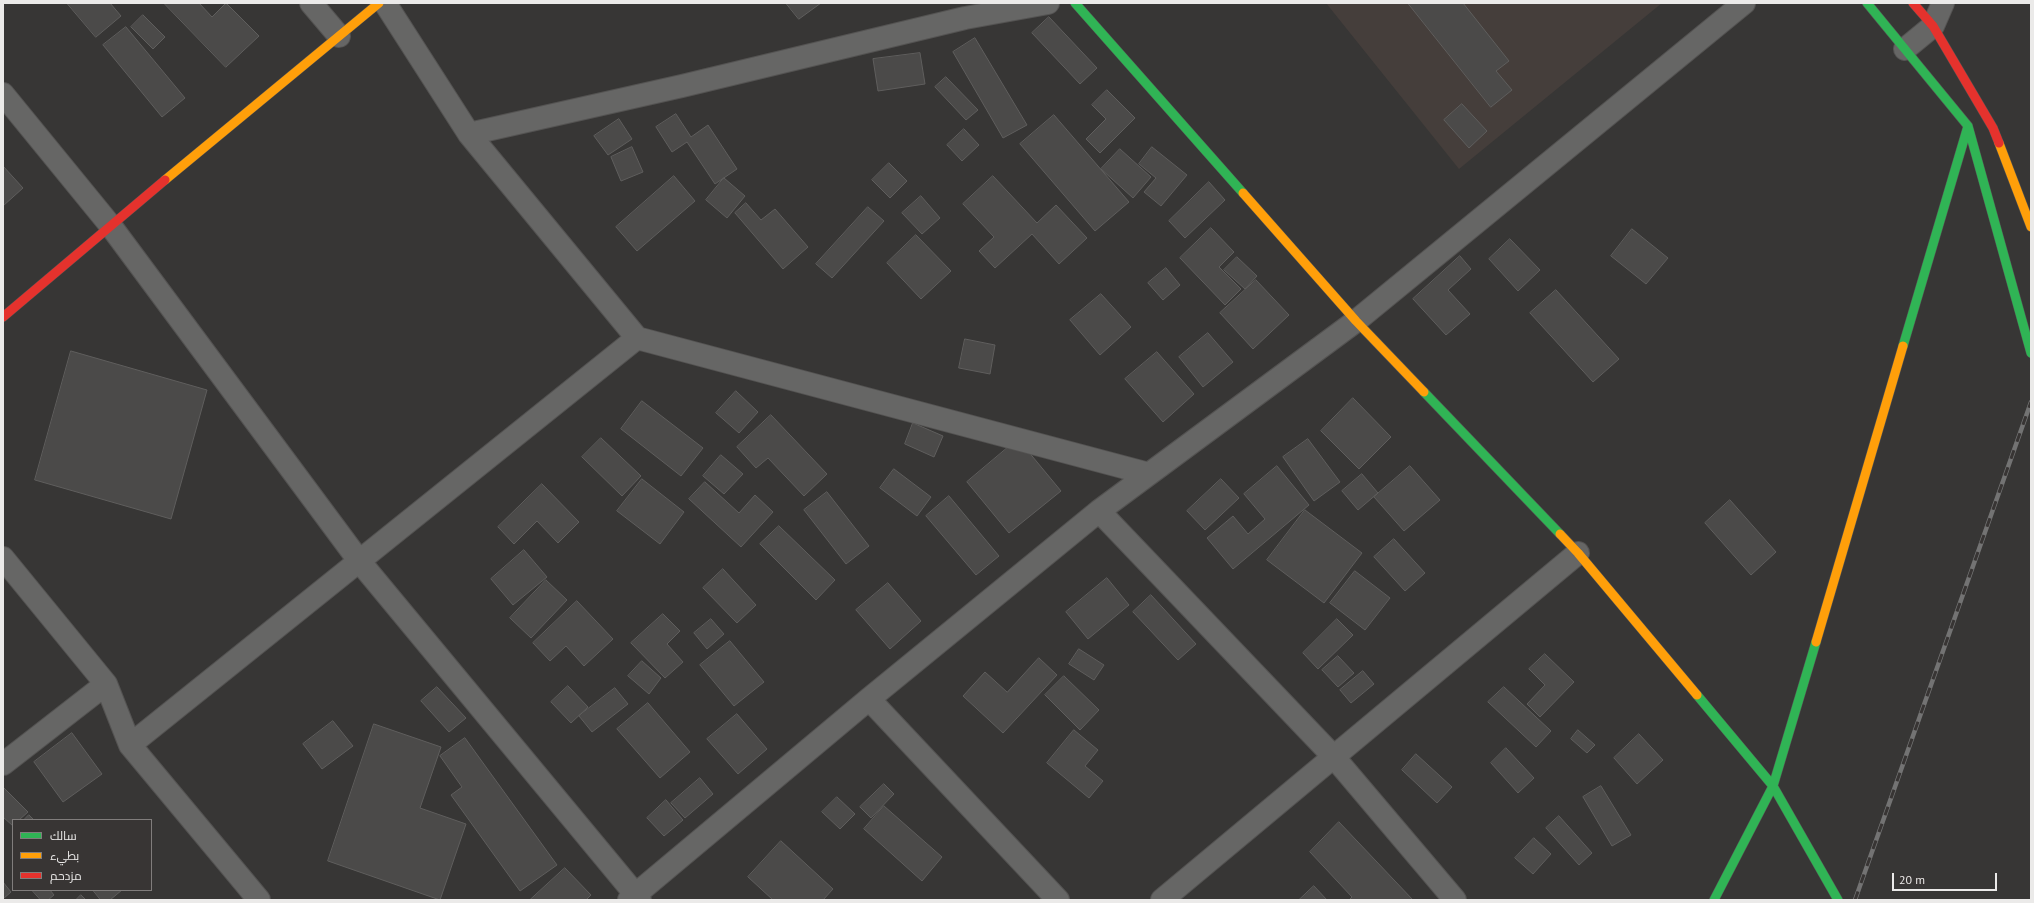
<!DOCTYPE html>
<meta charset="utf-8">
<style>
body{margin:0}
#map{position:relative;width:2034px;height:903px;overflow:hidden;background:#373635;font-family:"PT Sans",Cairo,sans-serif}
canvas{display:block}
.frame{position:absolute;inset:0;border:4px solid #ebeae9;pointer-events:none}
.legend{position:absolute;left:12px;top:819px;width:140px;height:72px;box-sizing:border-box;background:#383534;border:1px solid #807d7c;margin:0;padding:5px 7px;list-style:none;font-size:12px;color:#ebeae9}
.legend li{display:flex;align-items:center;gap:8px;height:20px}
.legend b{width:20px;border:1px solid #807d7c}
.scale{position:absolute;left:1892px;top:873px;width:105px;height:18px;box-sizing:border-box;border:2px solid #ebeae9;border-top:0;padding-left:5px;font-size:12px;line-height:14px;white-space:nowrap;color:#ebeae9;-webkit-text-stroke:3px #383534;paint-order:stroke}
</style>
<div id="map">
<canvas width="2034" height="903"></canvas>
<div class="frame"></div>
<ul class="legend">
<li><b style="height:5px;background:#30b455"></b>سالك</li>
<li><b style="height:5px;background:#ff9f0a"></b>بطيء</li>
<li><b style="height:5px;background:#e5322d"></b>مزدحم</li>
</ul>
<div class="scale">20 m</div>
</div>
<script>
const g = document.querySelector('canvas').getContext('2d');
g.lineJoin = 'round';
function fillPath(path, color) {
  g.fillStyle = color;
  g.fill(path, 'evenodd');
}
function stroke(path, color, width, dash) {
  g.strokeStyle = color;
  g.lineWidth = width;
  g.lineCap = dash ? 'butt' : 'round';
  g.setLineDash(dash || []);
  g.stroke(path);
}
fillPath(new Path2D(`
 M1326,3H1662L1459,169Z`), '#453e3b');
const building = new Path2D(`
 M67,3H110L121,16L96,37Z
 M164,3H199L212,17L226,3L259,36L226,67Z
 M786,3H821L799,19Z
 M1408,3H1463L1509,61L1496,71L1512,90L1491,107Z
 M143,15L165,37L153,49L131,27Z
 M1049,17L1097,68L1080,84L1032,33Z
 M126,27L185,98L162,117L103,45Z
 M975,38L1027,125L1003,138L953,52Z
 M920,53L925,84L878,91L873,59Z
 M946,77L978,110L966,120L935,87Z
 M1107,90L1135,118L1100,153L1086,139L1106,119L1092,105Z
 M1462,104L1487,131L1469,148L1444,120Z
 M676,114L691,137L708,125L737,169L715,184L687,142L672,152L656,127Z
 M1054,115L1129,202L1095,231L1020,144Z
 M619,119L632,139L608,155L594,136Z
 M964,129L979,145L962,161L947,145Z
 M632,147L643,172L621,181L611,157Z
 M1152,147L1187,175L1161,206L1144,192L1156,178L1139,164Z
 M1120,149L1151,177L1133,198L1101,169Z
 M889,163L907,181L890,198L872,180Z
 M3,166L23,188L3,206Z
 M674,176L695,201L637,251L616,227Z
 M993,176L1037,223L1056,205L1087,238L1059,264L1032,234L995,268L979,251L994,237L963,204Z
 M724,178L745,196L727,218L706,200Z
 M1209,182L1225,200L1185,238L1169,221Z
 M921,196L940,218L922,234L902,213Z
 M746,203L761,220L775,209L808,247L783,269L735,213Z
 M868,207L884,221L832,278L816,264Z
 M1211,228L1234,252L1219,267L1241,289L1225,305L1180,258Z
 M1632,229L1668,258L1646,284L1611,256Z
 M916,235L951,271L921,299L887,263Z
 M1510,239L1540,270L1518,291L1489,259Z
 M1460,256L1471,269L1448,290L1470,314L1446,335L1413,299Z
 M1237,257L1257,276L1245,289L1224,270Z
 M1166,268L1180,285L1163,300L1148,283Z
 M1256,280L1289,315L1253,349L1220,313Z
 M1556,290L1619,359L1593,382L1530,313Z
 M1101,294L1131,327L1100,355L1070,320Z
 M1208,333L1233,362L1203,387L1179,357Z
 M965,339L995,345L990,374L959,368Z
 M71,351L207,390L171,519L35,480Z
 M1157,352L1194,394L1163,422L1125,379Z
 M736,391L758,412L739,433L716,413Z
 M1353,398L1391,437L1359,469L1321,431Z
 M642,401L703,448L681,476L621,429Z
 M771,415L827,474L804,496L768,458L756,468L737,447Z
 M913,423L943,436L934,457L905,444Z
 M601,438L641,476L622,496L582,457Z
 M1018,439L1061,491L1009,533L967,482Z
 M1308,439L1340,482L1314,501L1283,457Z
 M721,455L743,474L724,494L703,476Z
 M1277,466L1309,505L1233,569L1207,538L1233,516L1248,534L1265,519L1244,494Z
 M1410,466L1440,500L1404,531L1374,497Z
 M894,469L931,497L917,516L880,488Z
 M1362,474L1378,493L1358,510L1342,491Z
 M642,479L684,512L660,544L617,511Z
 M1221,479L1239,498L1205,530L1187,511Z
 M705,482L739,513L755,495L773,512L741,547L689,499Z
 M542,484L579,522L558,543L537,521L514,544L498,527Z
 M827,492L869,546L846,564L804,510Z
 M949,496L999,556L976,575L926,516Z
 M1730,500L1776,552L1751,575L1705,523Z
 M1305,510L1362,553L1324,603L1267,560Z
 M779,526L835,580L816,600L760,544Z
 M1394,539L1425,573L1405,591L1374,557Z
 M524,550L547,577L513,605L491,579Z
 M723,569L756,605L737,623L703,588Z
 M1355,571L1390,598L1365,630L1330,603Z
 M1107,578L1129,605L1088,639L1066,612Z
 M546,580L567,600L531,638L510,618Z
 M888,583L921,621L890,649L856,610Z
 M1151,595L1196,644L1178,660L1133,612Z
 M577,601L613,639L584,666L566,646L550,661L533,643Z
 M663,614L680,631L667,644L683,662L665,678L631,643Z
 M711,619L724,634L707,649L694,633Z
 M1337,619L1353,635L1318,669L1303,653Z
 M730,641L764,682L734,706L700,665Z
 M1079,649L1104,665L1094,680L1069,664Z
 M1545,654L1574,682L1540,717L1527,704L1545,685L1529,669Z
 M1338,656L1354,673L1338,687L1322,670Z
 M1039,658L1057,675L1003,733L963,696L985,672L1007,692Z
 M642,661L661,678L649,694L628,676Z
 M1363,671L1374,684L1351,703L1340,690Z
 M1064,676L1099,710L1080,730L1045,695Z
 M568,686L588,707L571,723L551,702Z
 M437,687L466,718L449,732L421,701Z
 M1504,687L1551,731L1536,747L1488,702Z
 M615,688L628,704L592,732L579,716Z
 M648,703L690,752L660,778L617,729Z
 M737,714L767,749L738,774L707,739Z
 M333,721L353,746L322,769L303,744Z
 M374,724L441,747L420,808L466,824L440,900L328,861Z
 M1074,730L1098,750L1085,766L1103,781L1089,798L1047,763Z
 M1578,730L1595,745L1587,753L1571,739Z
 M72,733L102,774L63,802L34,762Z
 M1639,734L1663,760L1637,784L1614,758Z
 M465,738L557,865L520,891L451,795L462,787L440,756Z
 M1506,748L1534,778L1518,793L1491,763Z
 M1416,754L1452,787L1437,803L1402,770Z
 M700,778L713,794L685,818L671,803Z
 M884,784L894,794L871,818L860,807Z
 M1601,786L1631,835L1612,846L1583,797Z
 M3,787L28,812L19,820H13V826L3,817Z
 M837,797L855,814L840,829L822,812Z
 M666,800L683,820L664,836L647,818Z
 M884,806L942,857L922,881L864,829Z
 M29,815L34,820H24Z
 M1559,816L1592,853L1579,865L1546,828Z
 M1339,822L1413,900H1349L1352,897L1310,852Z
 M1534,838L1551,854L1533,874L1515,858Z
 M781,841L833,889L823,900H773L748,877Z
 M565,868L591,895L586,900H530Z
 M3,882L11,892L3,899Z
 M1314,886L1327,900H1299Z
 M32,890H50L54,895L48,900H41Z
 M93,890H122L110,900H101Z
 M81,895L86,900H76Z`);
fillPath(building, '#4b4a49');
stroke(building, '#5f5e5d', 1);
const street = new Path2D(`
 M311,3L339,36
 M385,3L469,134L637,338L1149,474
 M1905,49L1933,26L1943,3
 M3,94L110,225L360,562L640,900
 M469,134L682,86L965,18L1048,3
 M1099,511L1333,756L1455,900
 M3,558L106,684L130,745L259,900
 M869,699L1058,900
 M130,745L637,338
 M3,764L106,684
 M629,900L869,699L1099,511L1356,321L1744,3
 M1162,900L1578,553`);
const fast = new Path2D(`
 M1075,3L1243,193
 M1867,3L1968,126L2031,353
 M1903,346L1968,126
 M1424,392L1560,534
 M1697,695L1773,786L1838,900
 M1714,900L1773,786L1816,642`);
const slow = new Path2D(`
 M1999,143L2031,227
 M165,180L379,3
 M1243,193L1356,321L1424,392
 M1560,534L1578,553L1697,695
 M1816,642L1903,346`);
const jam = new Path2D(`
 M1913,3L1933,26L1993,128L1999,143
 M3,317L165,180`);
stroke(street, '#545352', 24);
stroke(fast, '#545352', 10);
stroke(slow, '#545352', 10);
stroke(jam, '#545352', 10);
stroke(street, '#666665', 22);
stroke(fast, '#30b455', 9);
stroke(slow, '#ff9f0a', 9);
stroke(jam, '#e5322d', 9);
const rail = new Path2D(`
 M1855,900L2031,402`);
stroke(rail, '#737373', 4.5);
stroke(rail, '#383534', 3, [9]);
</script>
